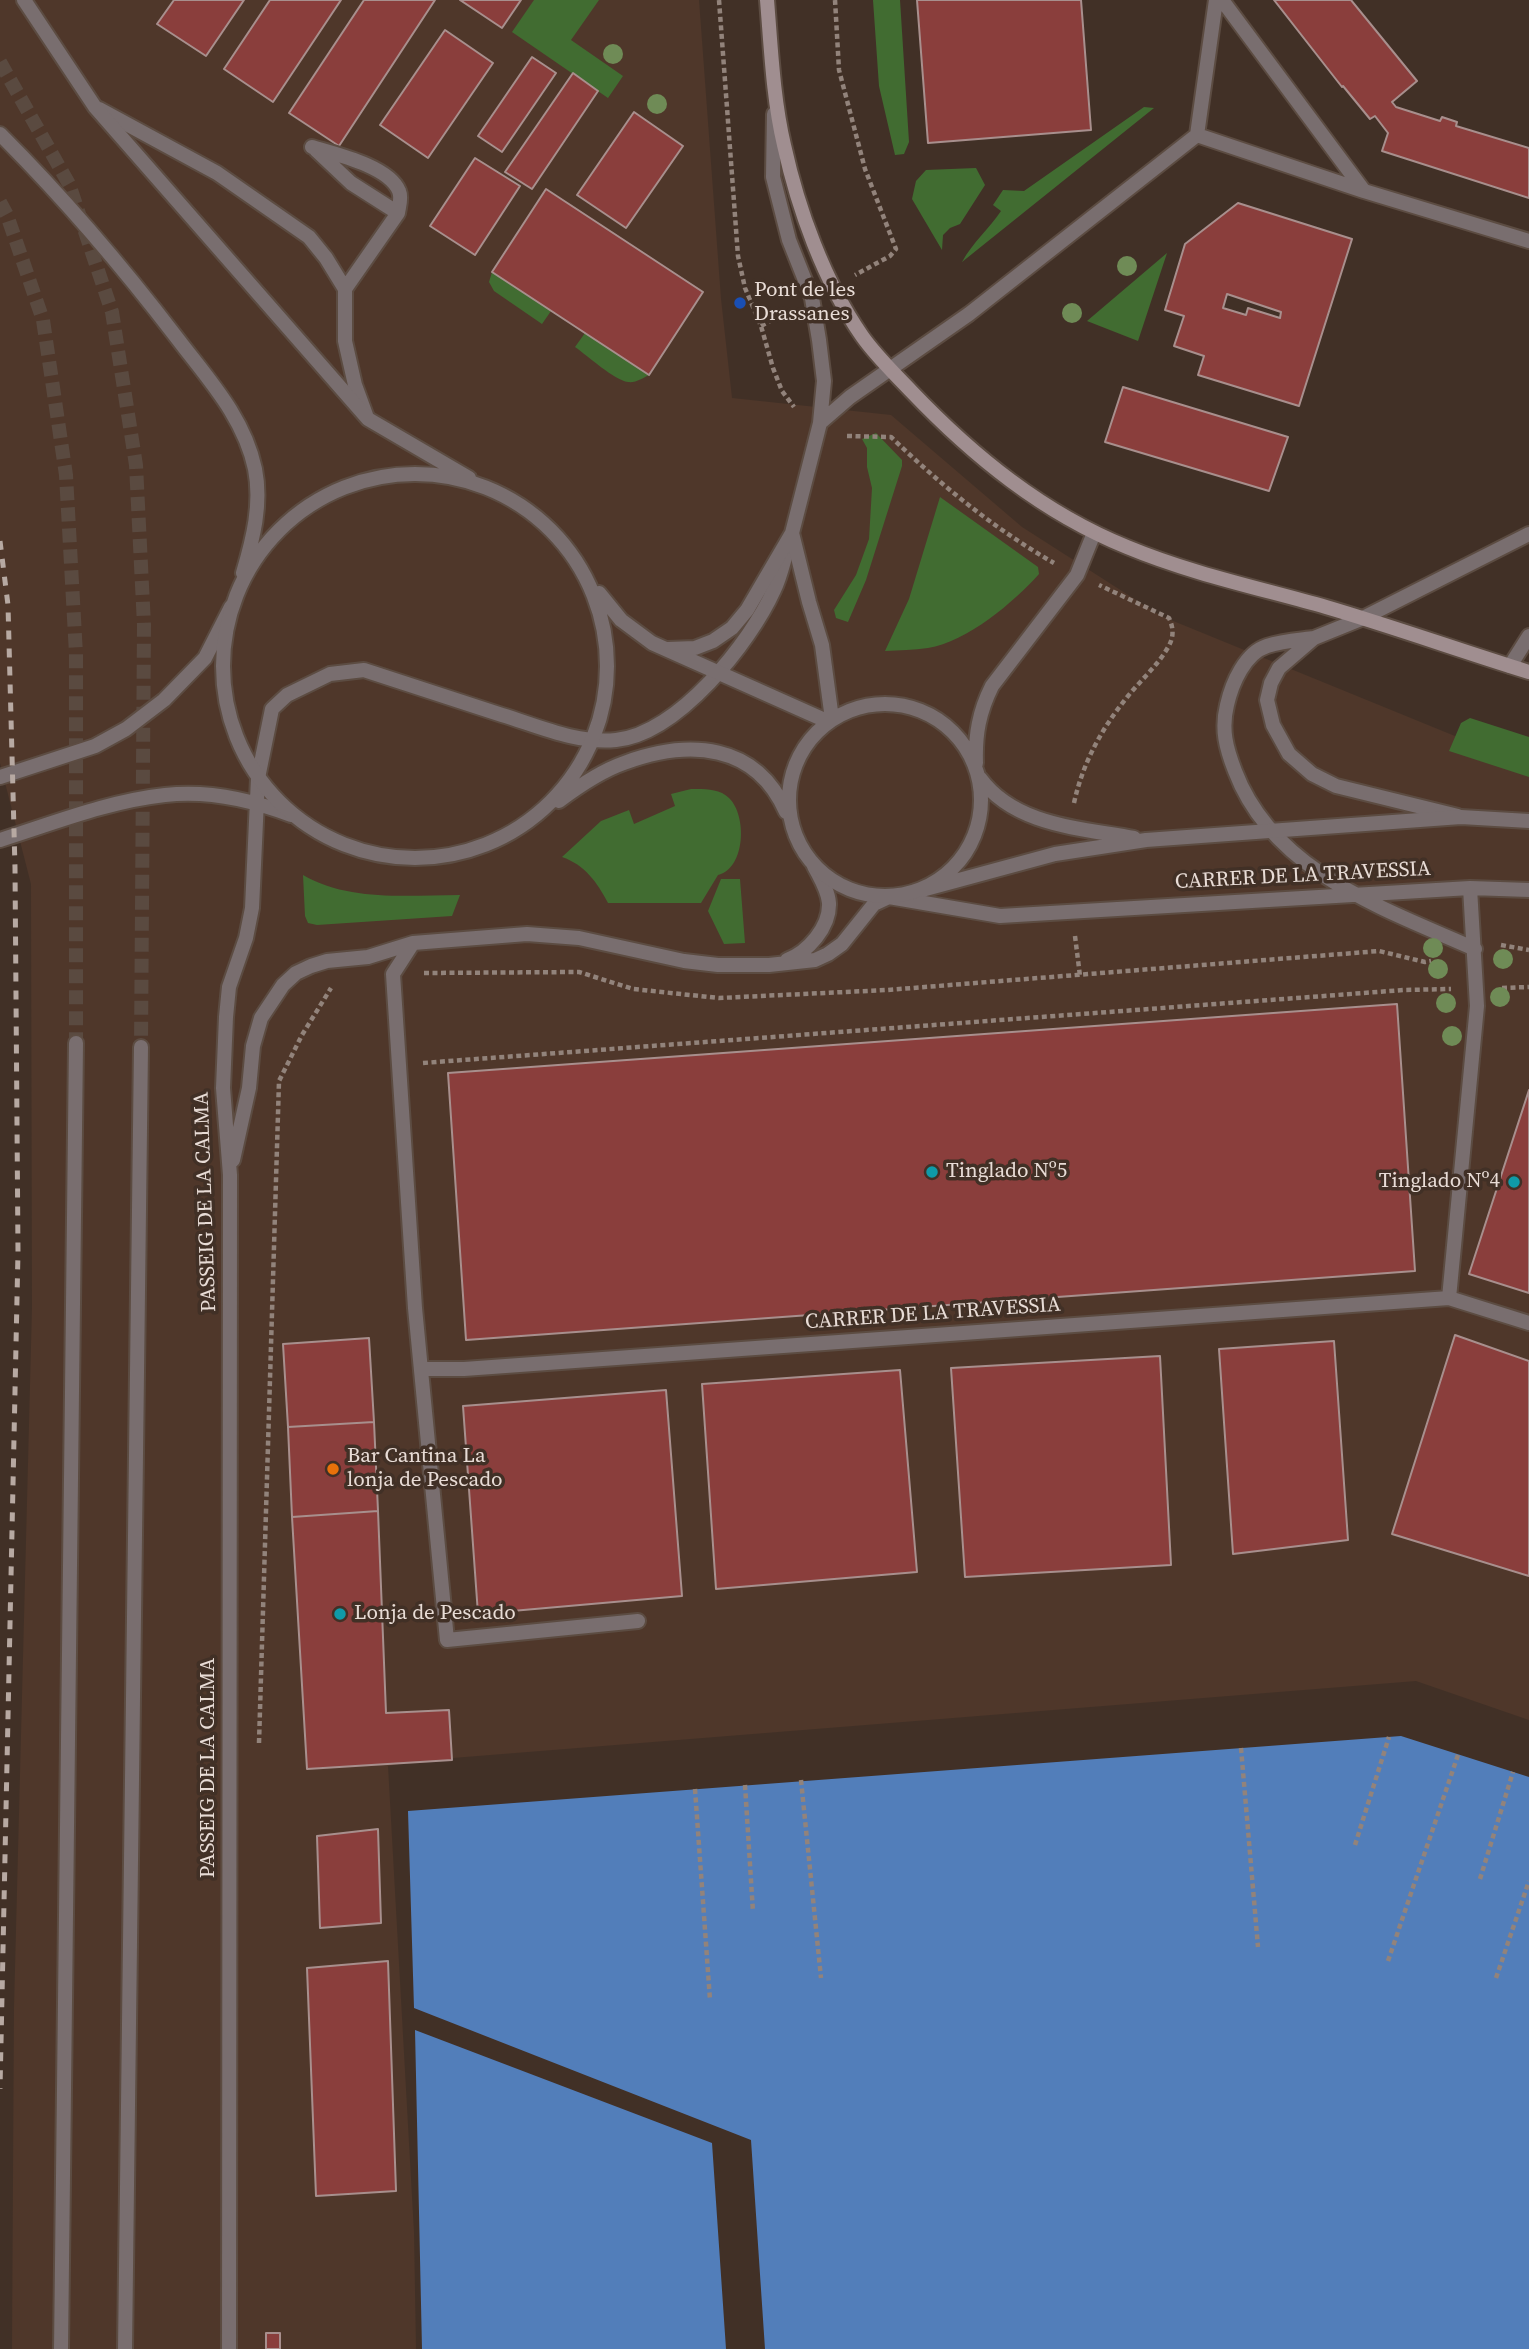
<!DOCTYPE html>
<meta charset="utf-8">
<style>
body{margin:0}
canvas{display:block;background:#413026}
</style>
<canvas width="1529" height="2349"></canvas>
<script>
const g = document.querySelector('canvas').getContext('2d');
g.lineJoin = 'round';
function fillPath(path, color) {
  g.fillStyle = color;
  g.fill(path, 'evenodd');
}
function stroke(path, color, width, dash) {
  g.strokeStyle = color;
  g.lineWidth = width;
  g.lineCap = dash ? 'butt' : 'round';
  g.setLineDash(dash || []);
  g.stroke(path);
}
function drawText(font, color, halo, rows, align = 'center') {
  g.font = font + ' "Source Serif 4",serif';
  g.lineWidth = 7;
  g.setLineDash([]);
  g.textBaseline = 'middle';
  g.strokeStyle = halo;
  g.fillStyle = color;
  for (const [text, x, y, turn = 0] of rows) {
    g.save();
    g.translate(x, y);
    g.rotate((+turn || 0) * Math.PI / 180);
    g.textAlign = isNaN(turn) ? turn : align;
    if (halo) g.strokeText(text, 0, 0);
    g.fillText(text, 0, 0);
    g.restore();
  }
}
fillPath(new Path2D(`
 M0,0H699L721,299L732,398L891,415L1022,527L1161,616L1472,743L1529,762V1720L1416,1681L415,1761L388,1766L414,2233L416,2349H12L14,2008L32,1308L31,884L0,763Z`), '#4f372a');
fillPath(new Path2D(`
 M534,0H599L571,40L623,76L608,98L512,32Z
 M873,0H900L909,142L904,154L895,155L879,86Z
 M1144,107L1154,108L962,262C973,242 989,229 1001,211L993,205L1003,190L1024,191Z
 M976,168L985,185L960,224L950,228L943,235L942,250L912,199L916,181L926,170Z
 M1167,253L1138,341L1087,321Z
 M492,272L551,311L542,324L494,291L489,282Z
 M585,333L649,375C643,378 636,383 628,382C614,380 588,356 575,347Z
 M876,433L902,460V466L866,580L848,622L836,618L834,610L856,575L869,539L872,488L867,467V448L862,439Z
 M940,497L1038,567L1039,574C1014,602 967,642 928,648C914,650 899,650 885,651L909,599Z
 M1470,718L1529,737V777L1449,751L1461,723Z
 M691,789C703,789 719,788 729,798C747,815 746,868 718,875L701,903H608C597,882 585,865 562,857L601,821L629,810L634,824L675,806L671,794Z
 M303,875C350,902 407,895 460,895L452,916L317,925L308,923L305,916Z
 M721,879H740L745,943L724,944L708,911Z`), '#416c31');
fillPath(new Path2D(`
 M1401,1736L1529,1777V2349H765L751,2140L414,2008L408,1811Z
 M415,2030L712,2143L726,2349H422Z`), '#527eba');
const building = new Path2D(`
 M174,0H244L206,56L157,24Z
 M270,0H341L273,102L224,69Z
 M364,0H435L339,146L289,113Z
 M460,0H521L502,28Z
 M917,0H1081L1091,130L928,143Z
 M1274,0H1351L1417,81L1392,102L1396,107L1440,121L1442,117L1457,122L1456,126L1529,148V198L1382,151L1388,133L1375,116L1370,119L1343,86L1342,87Z
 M445,30L493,63L428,158L380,125Z
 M532,57L556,73L502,152L478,136Z
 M573,73L598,91L532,189L505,172Z
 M634,112L683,146L626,228L577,195Z
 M475,158L520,186L475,255L430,226Z
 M546,189L703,292L649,375L492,272Z
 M1238,203L1352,239L1299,406L1198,375L1204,356L1174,346L1184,316L1165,310L1185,244ZM1227,294L1281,312L1280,318L1248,308L1246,315L1223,308Z
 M1123,387L1288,437L1269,491L1105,442Z
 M1397,1004L1415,1271L466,1340L448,1073Z
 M1529,1090V1293L1469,1274Z
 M1455,1335L1529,1361V1576L1392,1534Z
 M369,1338L374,1422L288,1427L283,1344Z
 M1334,1341L1348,1540L1233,1554L1219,1349Z
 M1160,1356L1171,1565L965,1577L951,1368Z
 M900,1370L917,1572L716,1589L702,1384Z
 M666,1390L682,1596L478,1614L463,1406Z
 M374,1422L378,1511L292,1517L288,1427Z
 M378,1511L386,1713L449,1710L452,1760L307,1769L292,1517Z
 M378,1829L381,1923L320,1928L317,1836Z
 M388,1961L396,2191L316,2196L307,1968Z
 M266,2333H280V2349H266Z`);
fillPath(building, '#8a3e3c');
stroke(building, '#a88f8d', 2);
stroke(new Path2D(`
 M0,62L69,184L112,312L136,465L144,625L141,1047
 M0,202L7,215L43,320L66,475L76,654V1043`), '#5a4a40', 14, [14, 7]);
const service = new Path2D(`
 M99,109L217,173L309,237L326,258L345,289V341L355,385L366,415
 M312,147C335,154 389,166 399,191C402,198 399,206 398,213L345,289
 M316,150L351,183L398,213
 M1361,619L1314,638L1279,668L1271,683L1267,700L1273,725L1289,754L1312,774L1336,786L1458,816
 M1314,638C1299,640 1282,641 1267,646C1245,653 1232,683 1227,705C1221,729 1226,748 1235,771C1273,872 1385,909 1475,949
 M0,777L95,746L126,729L164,700L205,658L231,607
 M0,840C54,823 109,801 165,795C208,790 252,800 291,815
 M413,943L393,974L415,1308L447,1640L638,1621
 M787,960C808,952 830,927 829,903C828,890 820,878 814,866
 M233,1160L249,1088L253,1046L261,1018L283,985L296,973L311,966L327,961L368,957L413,943L527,934L579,938L684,961L718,965H769L815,960L828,954L842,944L874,904L889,897L1000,916L1470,888L1529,890
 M1449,1298L1477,1006L1470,888
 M421,1369H464L1449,1298L1529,1323
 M229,2349L230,1175L223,1088L226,1017L229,987L246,938L252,908L258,778L272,709L287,695L330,674L364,670C410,685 456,700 502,715C538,726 577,744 616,740C678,734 750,643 774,590C781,576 784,559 789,544`);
const minor = new Path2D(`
 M24,0L95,107L368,419L469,478
 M1222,0L1364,191L1529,241
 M0,134C64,198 122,266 177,338C208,379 244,417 255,469C262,504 253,539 243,573
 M1197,135L1364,191
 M1197,135L1216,0
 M820,423L850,397L969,314L1197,135
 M223 666a192 192 0 1 1 384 0a192 192 0 1 1-384 0Z
 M792,533L809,602L822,645L832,719
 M599,593L621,620L652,643L829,722
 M1361,619L1529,534
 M668,649L695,648L713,641L732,628L747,610L792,533L820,423L824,381L819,340L812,298L789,240L773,177L774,114
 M1510,666L1529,636
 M789 800a96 96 0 1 1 192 0a96 96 0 1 1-192 0Z
 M976,763C975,735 979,712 992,686L1077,575L1094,533
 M980,778C1015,826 1081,828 1134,838
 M559,801C579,786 601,771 624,763C689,739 756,743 786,812
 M922,890L1055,854L1146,840L1461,817L1529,821
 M61,2349L76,1043
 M125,2349L141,1047`);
const secondary = new Path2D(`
 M767,0C771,48 773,98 784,145C798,209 824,281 862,336C876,356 894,373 911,391C973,456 1043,513 1127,547C1192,574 1259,588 1326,607C1394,627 1461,651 1529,672`);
stroke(service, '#5c4c42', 18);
stroke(minor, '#5c4c42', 18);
stroke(secondary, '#5c4c42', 18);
stroke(new Path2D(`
 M719,0L738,256L745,288L761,326L773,368L782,391L794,407
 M835,0L839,70L865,169L896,249L890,256L855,275
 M761,326L789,311
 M847,436L891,437C941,485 993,528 1054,563
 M1074,803C1083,762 1102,728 1128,696C1141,680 1157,666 1167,649C1174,638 1174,629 1169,618L1099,585
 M1075,936L1080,976
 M1501,945L1529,950
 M424,973L579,972L633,989L719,998L887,990L1379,951L1425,962L1431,961
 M1502,988L1529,987
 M423,1063L1404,990L1451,989
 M259,1743L279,1081L302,1035L331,988
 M1241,1748L1258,1947
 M801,1780L821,1978
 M745,1785L753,1912
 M695,1789L710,2000
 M1355,1845L1389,1737
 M1480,1879L1513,1772
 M1388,1961L1458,1755
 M1496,1978L1529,1881`), '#92837b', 4.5, [5, 3.5]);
stroke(service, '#796e6f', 14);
stroke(minor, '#796e6f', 14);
stroke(secondary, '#a08e90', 14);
stroke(new Path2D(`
 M0,541L8,605L15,868L18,1252L0,2089`), '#b7a9a2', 5, [9, 9]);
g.fillStyle = '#6f8b56';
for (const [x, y] of [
 [613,54],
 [657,104],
 [1127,266],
 [1072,313],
 [1433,948],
 [1503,959],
 [1438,969],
 [1500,997],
 [1446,1003],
 [1452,1036]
]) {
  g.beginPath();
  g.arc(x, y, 10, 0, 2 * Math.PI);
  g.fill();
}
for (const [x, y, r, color] of [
 [740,303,7,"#1a4fb4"],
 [932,1172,7,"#0f9aa8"],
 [1514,1182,7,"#0f9aa8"],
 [333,1469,7,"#e8710a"],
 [340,1614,7,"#0f9aa8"]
]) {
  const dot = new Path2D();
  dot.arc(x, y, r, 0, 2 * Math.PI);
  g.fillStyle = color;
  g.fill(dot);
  stroke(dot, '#413026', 2.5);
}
drawText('21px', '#e8dcd6', '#413026', [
 ["Pont de les",754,291],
 ["Drassanes",754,315],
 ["Tinglado Nº5",946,1172],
 ["Tinglado Nº4",1500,1182,"right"],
 ["Bar Cantina La",347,1457],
 ["lonja de Pescado",347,1481],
 ["Lonja de Pescado",354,1614]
], 'left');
drawText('21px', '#e8dcd6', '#413026', [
 ["CARRER DE LA TRAVESSIA",1303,876,-3],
 ["PASSEIG DE LA CALMA",206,1202,-92],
 ["CARRER DE LA TRAVESSIA",933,1314,-4],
 ["PASSEIG DE LA CALMA",209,1768,-90]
]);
</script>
